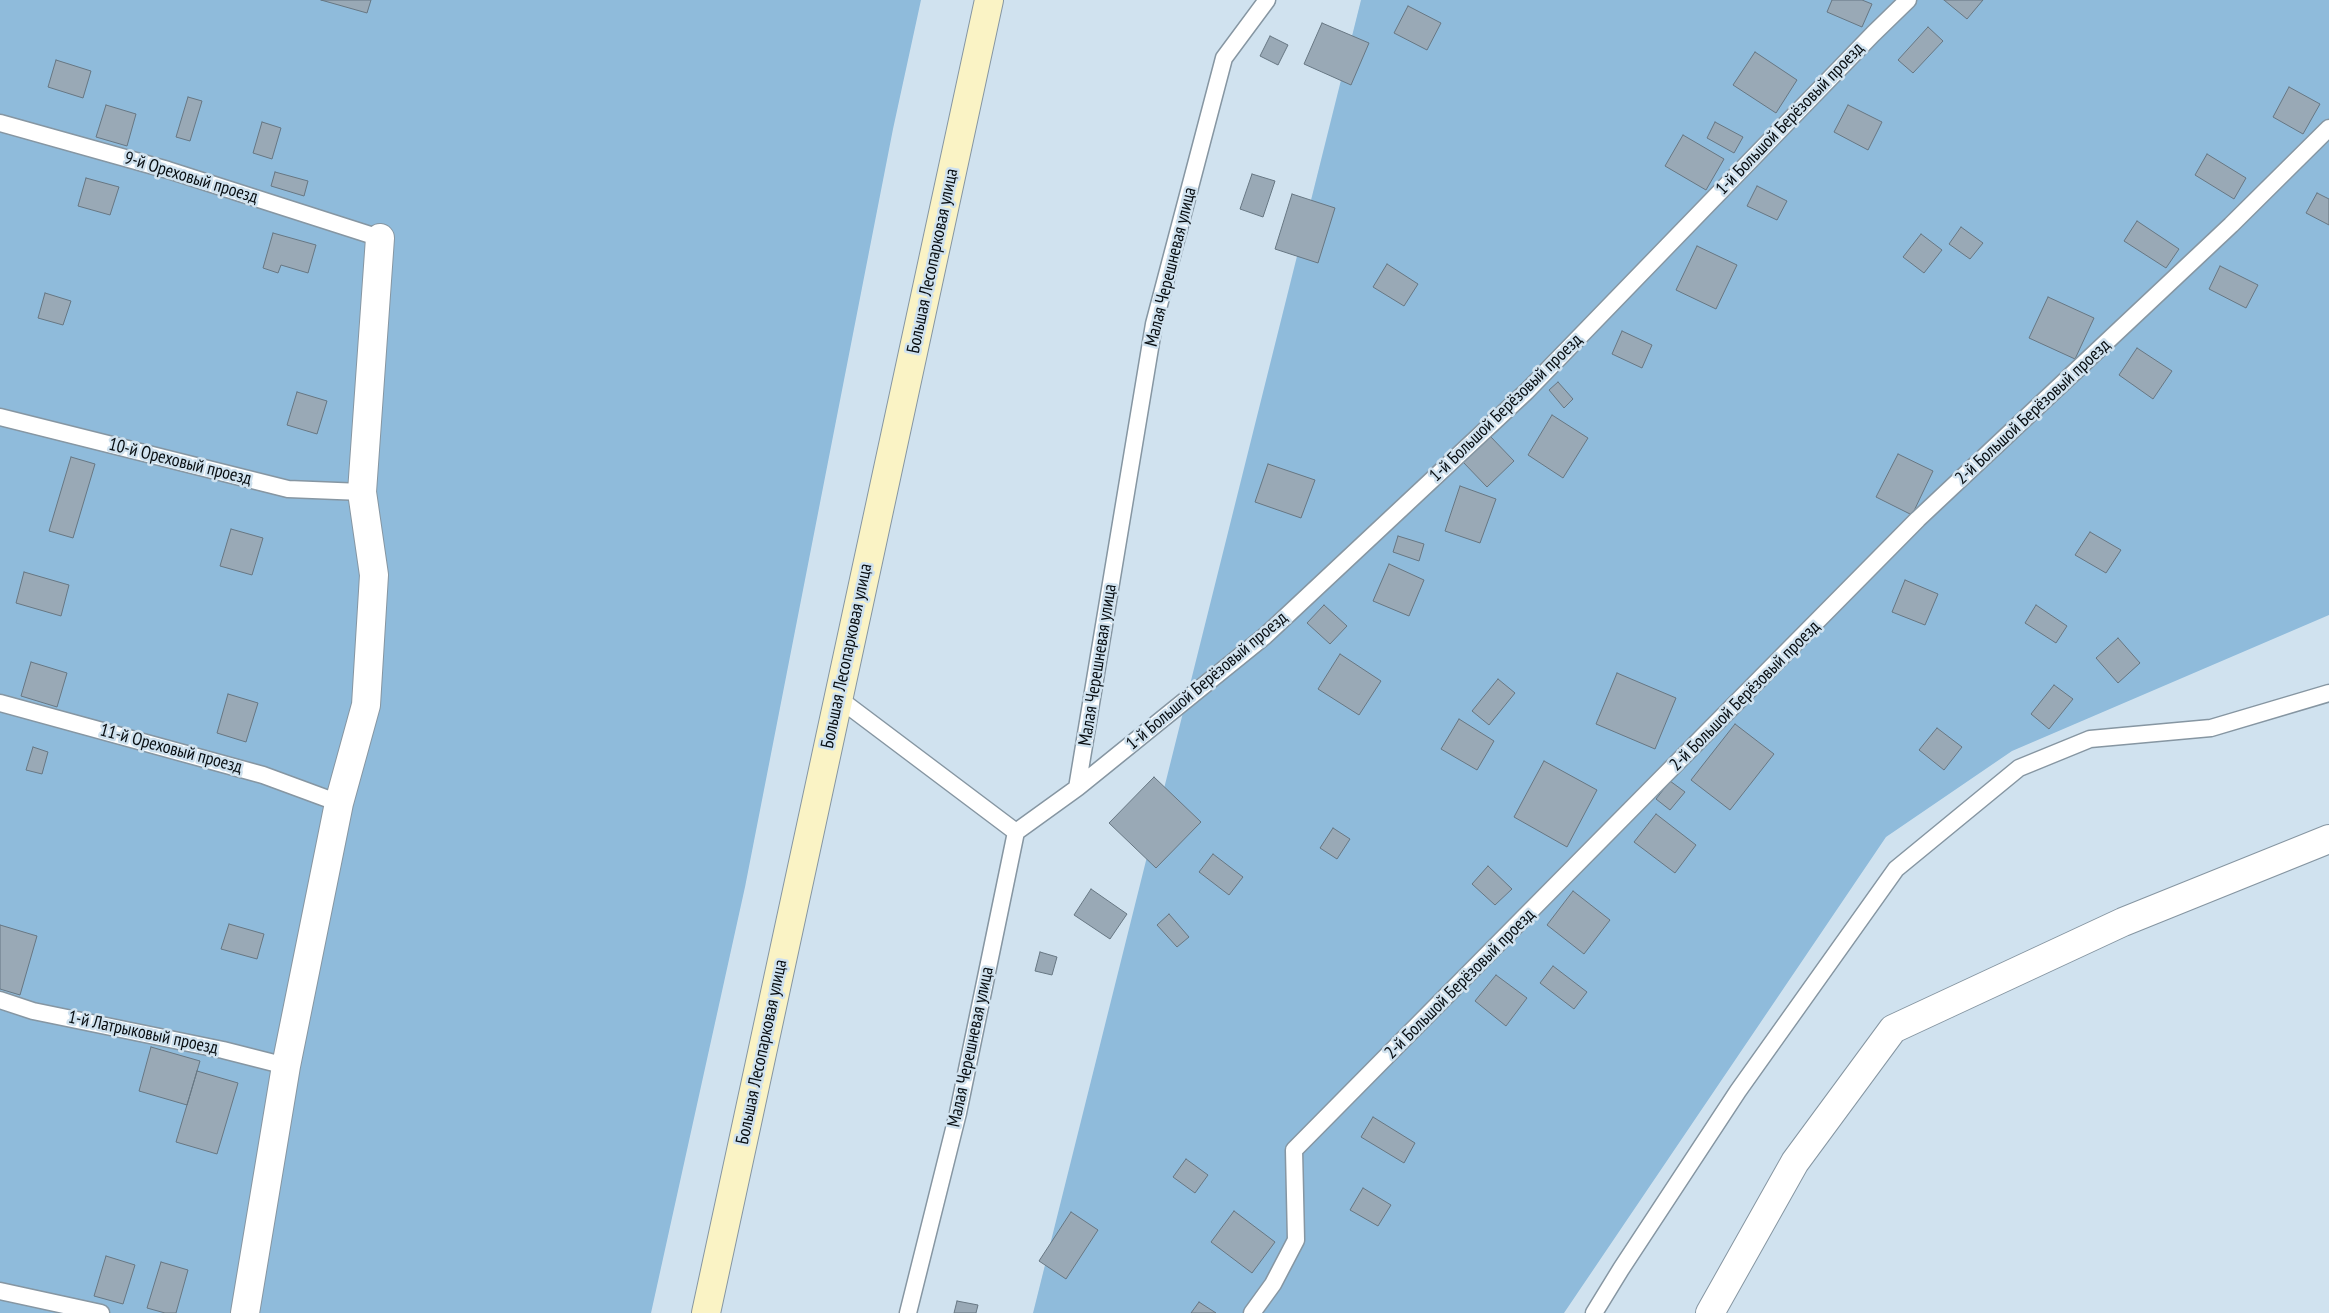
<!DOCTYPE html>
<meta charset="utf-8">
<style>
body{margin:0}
canvas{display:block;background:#d0e2ef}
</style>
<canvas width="2329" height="1313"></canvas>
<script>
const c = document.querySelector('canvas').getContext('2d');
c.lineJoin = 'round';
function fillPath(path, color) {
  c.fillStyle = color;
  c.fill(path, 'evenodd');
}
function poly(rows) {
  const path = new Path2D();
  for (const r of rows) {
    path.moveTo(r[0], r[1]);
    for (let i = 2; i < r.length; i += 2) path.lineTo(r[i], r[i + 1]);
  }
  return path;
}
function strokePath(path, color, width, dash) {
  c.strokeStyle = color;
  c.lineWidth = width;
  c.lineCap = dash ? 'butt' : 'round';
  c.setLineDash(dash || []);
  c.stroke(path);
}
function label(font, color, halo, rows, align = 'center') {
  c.font = font + ' "PT Sans Narrow",sans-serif';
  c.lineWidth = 5;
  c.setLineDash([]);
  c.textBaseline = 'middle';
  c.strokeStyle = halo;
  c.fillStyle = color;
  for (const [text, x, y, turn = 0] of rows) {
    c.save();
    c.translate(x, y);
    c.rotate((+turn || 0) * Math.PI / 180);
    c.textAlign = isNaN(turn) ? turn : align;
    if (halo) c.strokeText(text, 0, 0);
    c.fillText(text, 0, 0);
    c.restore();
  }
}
fillPath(poly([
 [0,0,921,0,893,129,745,887,651,1313,0,1313],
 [1361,0,2329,0,2329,615,2012,751,1886,837,1564,1313,1033,1313]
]), '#8fbbdb');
const building = poly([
 [321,0,371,0,367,13,321,0],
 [1832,0,1862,0,1872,4,1862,27,1827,12,1832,0],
 [1944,0,1983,0,1967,19,1944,0],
 [1408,6,1441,23,1427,50,1394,33,1408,6],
 [1322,23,1369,43,1351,85,1304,64,1322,23],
 [1928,27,1943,41,1913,73,1898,60,1928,27],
 [1270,36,1288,45,1278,65,1260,56,1270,36],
 [1755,52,1797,80,1776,113,1733,85,1755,52],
 [56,60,91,71,83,98,48,87,56,60],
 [2289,87,2320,104,2303,134,2273,117,2289,87],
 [188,97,202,101,190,141,176,137,188,97],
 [106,105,136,114,127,146,96,137,106,105],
 [1848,105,1882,122,1868,150,1834,132,1848,105],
 [262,122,281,128,272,159,253,153,262,122],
 [1715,122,1743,137,1734,153,1707,138,1715,122],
 [1683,135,1724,159,1706,190,1665,166,1683,135],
 [2207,154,2246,178,2234,199,2195,175,2207,154],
 [275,172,308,181,304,196,271,186,275,172],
 [1252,174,1275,181,1263,217,1240,209,1252,174],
 [86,178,119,187,110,215,78,206,86,178],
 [1757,186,1787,201,1777,220,1747,206,1757,186],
 [2317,193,2329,199,2329,225,2306,213,2317,193],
 [1292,194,1335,208,1318,263,1275,249,1292,194],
 [2137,221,2179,249,2166,268,2124,241,2137,221],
 [1961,227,1983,243,1970,259,1949,244,1961,227],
 [273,233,316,245,308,273,281,265,278,273,263,268,273,233],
 [1921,234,1942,250,1924,273,1903,257,1921,234],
 [1697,246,1737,265,1716,309,1676,290,1697,246],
 [1387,264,1418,284,1404,306,1373,287,1387,264],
 [2220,266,2258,285,2246,308,2209,289,2220,266],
 [45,293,71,301,63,325,38,318,45,293],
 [2048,297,2094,318,2075,359,2029,338,2048,297],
 [1622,331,1652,345,1642,368,1612,354,1622,331],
 [2137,348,2172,371,2153,399,2119,375,2137,348],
 [1558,382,1573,399,1564,408,1549,390,1558,382],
 [297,392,327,401,317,434,287,425,297,392],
 [1552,415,1588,438,1563,478,1528,455,1552,415],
 [1490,436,1514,461,1487,487,1463,462,1490,436],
 [1898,454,1933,471,1912,515,1876,497,1898,454],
 [71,457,95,464,73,538,49,531,71,457],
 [1268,464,1315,480,1301,518,1255,502,1268,464],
 [1460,486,1496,499,1480,543,1445,531,1460,486],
 [231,529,263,538,252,575,220,566,231,529],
 [2090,532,2121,550,2106,573,2075,555,2090,532],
 [1398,536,1424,544,1419,561,1393,552,1398,536],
 [1389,564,1424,580,1409,616,1373,601,1389,564],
 [24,572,69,585,61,616,16,603,24,572],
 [1905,580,1938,594,1925,625,1892,612,1905,580],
 [1324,605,1347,626,1330,644,1307,623,1324,605],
 [2036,605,2067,626,2056,643,2025,623,2036,605],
 [2118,638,2140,663,2118,683,2096,658,2118,638],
 [1340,654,1381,681,1359,715,1318,689,1340,654],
 [31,662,67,673,57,707,21,696,31,662],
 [1617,673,1676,698,1655,749,1596,724,1617,673],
 [1498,679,1515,693,1489,725,1472,711,1498,679],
 [2054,685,2073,699,2049,729,2031,714,2054,685],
 [228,694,258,703,246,742,217,733,228,694],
 [1459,719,1494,741,1477,770,1441,749,1459,719],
 [1735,724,1774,754,1730,810,1691,780,1735,724],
 [1937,728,1962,747,1944,770,1919,750,1937,728],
 [33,747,48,752,42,774,26,770,33,747],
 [1544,761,1597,790,1567,847,1514,817,1544,761],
 [1154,777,1201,822,1156,868,1109,823,1154,777],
 [1670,781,1685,792,1670,810,1656,799,1670,781],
 [1656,814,1696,845,1675,873,1634,842,1656,814],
 [1333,828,1350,839,1337,859,1320,848,1333,828],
 [1213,854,1243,877,1229,895,1199,872,1213,854],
 [1488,866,1512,889,1495,905,1472,884,1488,866],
 [1091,889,1127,914,1110,939,1074,915,1091,889],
 [1573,891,1610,920,1584,954,1547,925,1573,891],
 [1169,914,1189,937,1177,947,1157,925,1169,914],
 [229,924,264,934,257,959,221,949,229,924],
 [0,925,37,936,20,995,0,989,0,925],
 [1040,952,1057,957,1052,975,1035,971,1040,952],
 [1553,966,1587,992,1574,1009,1540,983,1553,966],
 [1496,975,1527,998,1506,1026,1475,1001,1496,975],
 [151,1047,200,1061,187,1105,139,1091,151,1047],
 [197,1071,238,1083,217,1154,176,1142,197,1071],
 [1373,1117,1415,1143,1404,1163,1361,1137,1373,1117],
 [1186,1159,1208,1175,1195,1193,1173,1177,1186,1159],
 [1363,1188,1391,1205,1378,1226,1350,1210,1363,1188],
 [1234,1211,1275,1242,1252,1273,1211,1242,1234,1211],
 [1071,1212,1098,1230,1066,1279,1039,1261,1071,1212],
 [106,1256,135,1265,123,1304,94,1296,106,1256],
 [161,1262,188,1270,176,1313,165,1313,147,1308,161,1262],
 [957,1301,978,1305,976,1313,954,1313,957,1301],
 [1199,1302,1216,1313,1191,1313,1199,1302]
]);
fillPath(building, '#99a9b6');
strokePath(building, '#677783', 1);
const service = poly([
 [0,123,168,170,380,238],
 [0,417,288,489,362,492],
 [838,698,1016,832],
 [0,703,263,775,339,803],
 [1077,788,1265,636,1527,391,1873,34,1908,0],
 [0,1000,33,1011,223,1050,286,1066],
 [0,1291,101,1313],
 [908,1313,958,1113,1016,832,1077,788,1154,324,1224,58,1267,0],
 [1252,1313,1273,1284,1296,1240,1294,1150,1918,519,2231,225,2329,128],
 [1594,1313,1621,1269,1738,1091,1896,869,2019,768,2090,739,2211,728,2329,693]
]);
const minor = poly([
 [245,1313,286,1066,339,803,366,705,374,575,362,492,380,238],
 [1710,1313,1795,1162,1893,1029,2123,922,2329,839]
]);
const secondary = poly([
 [706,1313,989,0]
]);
strokePath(service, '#8696a2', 19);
strokePath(minor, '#8696a2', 30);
strokePath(secondary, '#8696a2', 30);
strokePath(service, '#fff', 16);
strokePath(minor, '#fff', 28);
strokePath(secondary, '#faf3c5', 28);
label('18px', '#070d11', '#d0e2ef', [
 ["1-й Большой Берёзовый проезд",1790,119,-46],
 ["9-й Ореховый проезд",191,178,17],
 ["Большая Лесопарковая улица",933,261,-78],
 ["Малая Черешневая улица",1171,267,-76],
 ["1-й Большой Берёзовый проезд",1506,408,-44],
 ["2-й Большой Берёзовый проезд",2033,412,-43],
 ["10-й Ореховый проезд",180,462,14],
 ["Большая Лесопарковая улица",847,656,-78],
 ["Малая Черешневая улица",1098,665,-81],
 ["1-й Большой Берёзовый проезд",1207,681,-40],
 ["2-й Большой Берёзовый проезд",1745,696,-45],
 ["11-й Ореховый проезд",171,749,15],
 ["2-й Большой Берёзовый проезд",1460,984,-45],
 ["1-й Латрыковый проезд",143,1033,12],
 ["Малая Черешневая улица",971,1047,-78],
 ["Большая Лесопарковая улица",762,1052,-78]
]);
</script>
